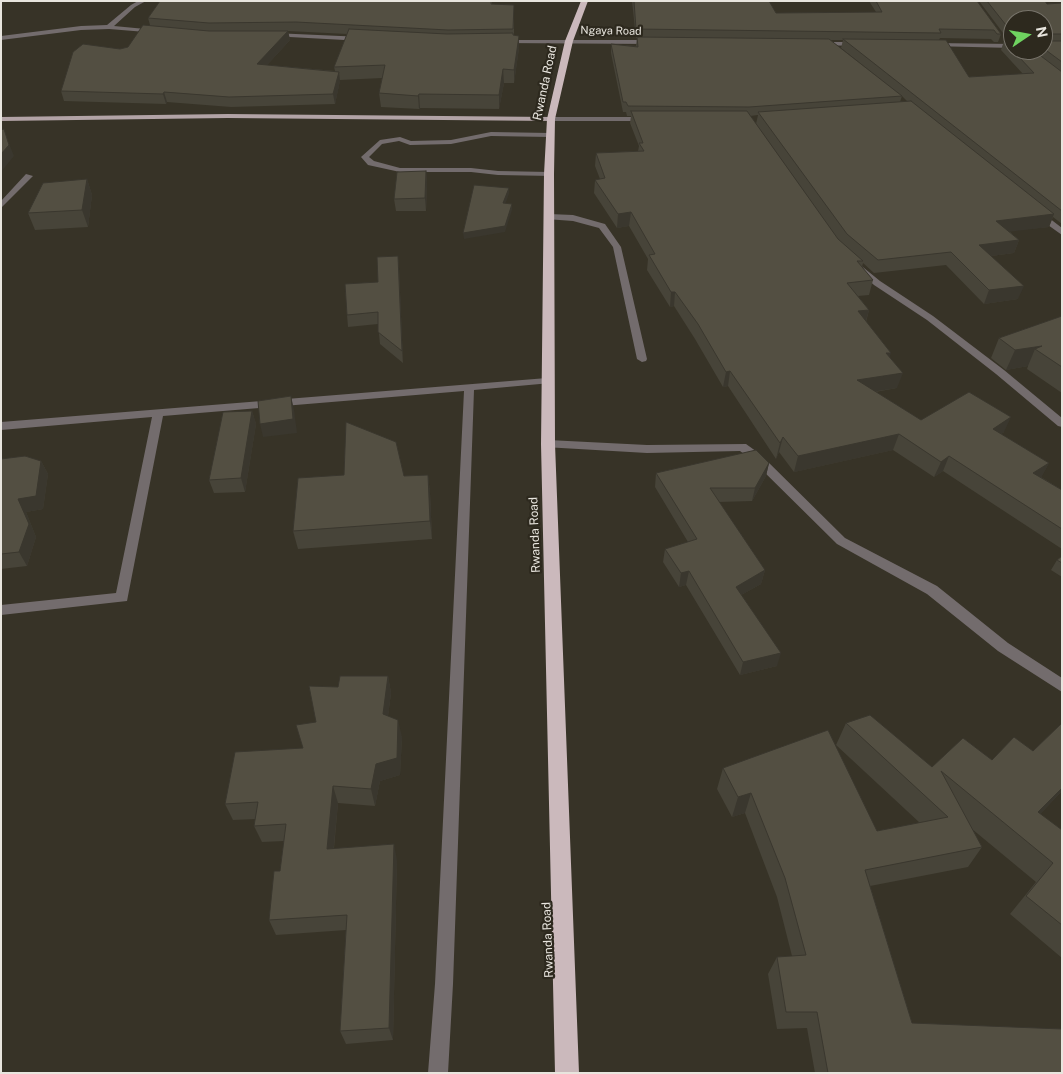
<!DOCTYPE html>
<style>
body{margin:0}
#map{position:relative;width:1063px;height:1074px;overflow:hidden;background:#373327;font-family:"Public Sans",sans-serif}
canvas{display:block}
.frame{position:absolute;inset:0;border:2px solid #e8e5de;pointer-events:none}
.north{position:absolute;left:1003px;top:10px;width:50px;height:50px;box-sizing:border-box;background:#2d291e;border:1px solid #78746b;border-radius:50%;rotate:78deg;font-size:14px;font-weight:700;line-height:20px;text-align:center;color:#e8e5de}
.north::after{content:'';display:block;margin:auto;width:18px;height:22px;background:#6fd360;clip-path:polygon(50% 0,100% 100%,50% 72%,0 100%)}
</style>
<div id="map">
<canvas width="1063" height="1074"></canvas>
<div class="frame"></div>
<div class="north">N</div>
</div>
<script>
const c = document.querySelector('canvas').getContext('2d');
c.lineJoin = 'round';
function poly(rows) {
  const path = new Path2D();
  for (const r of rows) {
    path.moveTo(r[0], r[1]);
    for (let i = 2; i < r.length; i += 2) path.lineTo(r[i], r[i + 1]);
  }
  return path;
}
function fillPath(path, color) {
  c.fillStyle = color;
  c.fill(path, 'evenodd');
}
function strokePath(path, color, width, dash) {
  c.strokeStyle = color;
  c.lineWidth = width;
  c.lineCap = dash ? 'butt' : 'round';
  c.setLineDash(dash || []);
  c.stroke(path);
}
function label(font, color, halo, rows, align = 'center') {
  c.font = font + ' "Public Sans",sans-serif';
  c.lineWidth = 4.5;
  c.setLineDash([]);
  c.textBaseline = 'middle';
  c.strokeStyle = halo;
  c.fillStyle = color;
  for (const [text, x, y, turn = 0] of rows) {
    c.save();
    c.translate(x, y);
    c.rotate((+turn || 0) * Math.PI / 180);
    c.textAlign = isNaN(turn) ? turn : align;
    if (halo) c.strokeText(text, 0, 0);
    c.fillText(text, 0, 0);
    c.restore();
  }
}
fillPath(poly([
 [138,1,146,1,135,7,114,26,156,30,158,33,109,29,81,30,1,40,1,36,81,26,107,25,131,5,138,1],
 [273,33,363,37,366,39,363,41,271,36,273,33],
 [503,40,653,40,656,42,653,44,501,43,501,41,503,40],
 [818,42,858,42,861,44,858,46,816,45,816,43,818,42],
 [933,43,1013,44,1013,48,931,46,931,44,933,43],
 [548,117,648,117,652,119,648,121,548,121,548,117],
 [491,132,550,133,554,135,550,137,491,136,451,144,410,145,399,141,382,144,369,157,374,161,400,168,471,168,498,171,549,172,552,172,552,176,498,175,471,172,400,172,368,165,361,157,380,140,400,137,411,141,451,140,491,132],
 [26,174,33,176,1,208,1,201,26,174],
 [1034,211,1040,211,1062,228,1062,235,1034,215,1034,211],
 [549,214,573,215,605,224,621,247,647,359,646,361,642,362,637,359,613,247,599,228,573,221,546,219,545,217,549,214],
 [859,264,880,281,933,316,1004,370,1062,418,1062,427,1058,426,996,374,927,320,874,285,856,269,854,267,859,264],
 [547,378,551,379,552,381,551,383,474,390,453,984,448,1073,428,1073,435,984,464,391,163,416,127,601,1,615,1,605,116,593,152,417,1,430,1,422,547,378],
 [548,440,647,445,746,444,760,454,845,538,937,586,1008,643,1062,678,1062,692,998,651,927,594,837,544,752,460,740,451,647,453,544,447,542,444,544,441,548,440]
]), '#736c6d');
fillPath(poly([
 [228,114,551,117,555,119,551,121,228,118,1,121,1,117,228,114]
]), '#b2a3a6');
fillPath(poly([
 [581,1,588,1,573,41,555,119,554,174,555,444,579,1073,555,1073,541,444,544,174,547,119,565,41,581,1]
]), '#cbb9bc');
fillPath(poly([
 [160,1,492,1,492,4,514,5,514,35,519,48,514,83,504,83,499,109,420,108,419,109,381,107,379,93,382,78,340,80,335,104,231,107,167,102,166,104,64,101,61,91,120,49,128,47,150,25,148,18],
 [288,31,347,34,334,67,335,71,267,65,290,40],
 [632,1,769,1,776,13,876,12,869,1,977,1,1001,34,998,42,994,42,991,39,940,38,939,40,969,77,1023,74,1001,50,1004,41,1009,41,979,1,1045,1,1047,4,1062,3,1062,224,1053,217,1049,227,1009,231,1019,240,1014,253,991,256,1018,299,984,304,946,265,874,273,863,263,862,267,873,280,869,295,858,296,869,310,866,322,889,358,897,388,875,392,921,420,1004,432,1001,434,1049,463,1041,477,1062,490,1062,549,943,471,934,477,893,450,794,472,779,452,776,459,728,386,723,387,695,339,674,306,670,307,647,270,648,259,629,226,617,228,594,193,595,180,600,179,595,166,596,153,638,151,639,146,630,123,631,116,627,116,626,112,623,112,611,53,611,44,636,46,637,38,636,38],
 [1013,20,1043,20,1043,50,1013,50],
 [830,40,843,40,841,48,900,95],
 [902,96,908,102,900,102],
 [758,115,756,124,825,221,750,116],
 [426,171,427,183,426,211,396,211,394,199],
 [87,179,92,195,88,227,35,230,28,213],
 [399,268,403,363,380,344,378,324,348,327,347,315,378,282],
 [1062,316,1062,393,1027,369,1028,366,1006,370,991,358,999,338],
 [252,411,256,424,245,492,214,493,209,480],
 [1,459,41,461,48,474,43,509,26,512,36,537,27,566,1,569],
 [769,463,766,476,752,501,719,502,765,570,761,584,741,595,777,666,740,675,686,585,679,587,663,562,665,549,688,542,655,487,656,473],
 [428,475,430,493,432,539,298,549,293,531,404,476],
 [1062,556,1062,577,1051,570,1057,560],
 [388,676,391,693,388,716,402,737,400,775,380,781,375,806,338,803,334,848,397,860,393,1040,346,1044,340,1031,346,930,276,935,269,920,280,871,284,841,262,842,254,826,256,819,233,820,225,804,303,748,316,722,338,687],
 [846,723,932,767,992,760,1033,751,1062,723,1062,791,1040,814,1062,830,1062,958,1010,914,1036,882,972,829,982,847,968,867,870,886,912,1023,1062,1073,815,1073,807,1028,777,1029,768,974,777,957,792,956,777,897,745,813,732,817,717,789,723,768,877,831,920,823,836,745]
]), '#474439');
fillPath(poly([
 [288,31,290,40,259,74,257,64],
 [519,36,519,48,514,83,514,70],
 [503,69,504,83,499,109,499,95],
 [339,72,340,81,335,104,333,94],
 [164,92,167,102,166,104,163,94],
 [419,94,420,108,419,109,418,96],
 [8,141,14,156,1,172,1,154],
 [426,171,427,183,426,211,425,198],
 [87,179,92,195,88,227,82,210],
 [509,188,509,194,503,210,503,203],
 [512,204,512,210,505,232,464,239,463,233],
 [631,212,629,226,617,228,618,214],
 [1054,214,1049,227,991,234,996,221],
 [1019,240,1014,253,975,258,979,245],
 [398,256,399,268,403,363,402,351],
 [1024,286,1018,299,984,304,989,290],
 [671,292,675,292,674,306,670,307],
 [869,310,865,324,858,311],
 [1042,346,1035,349,1028,366,1006,370,1015,350],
 [886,353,891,353,886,368],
 [730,371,728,386,723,387,726,372],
 [903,373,897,388,852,395,857,380],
 [291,396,294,410,297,433,263,437,260,424],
 [252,411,256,424,245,492,241,478],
 [1011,417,1004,432,986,444,993,429],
 [899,434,893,450,794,472,798,456],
 [783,437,779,452,776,459,780,443],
 [949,456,943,471,934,477,941,462],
 [41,461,48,474,43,509,26,512,36,537,27,566,19,552,18,499],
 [769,463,766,476,752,501,755,488],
 [1049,463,1041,478,1033,473],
 [428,475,430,493,432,539,430,521],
 [765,570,761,584,732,600,736,587],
 [689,571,686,585,679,587,681,573],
 [781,653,777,666,740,675,743,662],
 [388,676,391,693,386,732,383,714],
 [398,720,402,737,400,775,380,781,375,806,371,789,376,764],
 [333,786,338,803,332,865,327,849],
 [1062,788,1062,791,1023,832,1038,812],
 [751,793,745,813,732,817,738,797],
 [394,844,397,860,393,1040,389,1028]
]), '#3a372e');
const building = poly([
 [160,1,491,1,491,4,514,5,513,29,448,30,296,22,209,23,148,18,160,1],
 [634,1,769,1,776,13,882,12,876,1,977,1,1001,34,997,34,994,30,939,29,941,33,636,29,634,1],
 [987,1,1045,1,1047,4,1062,3,1062,34,1045,34,1044,39,1046,41,1062,41,1062,62,1043,48,1043,20,1013,20,1013,34,987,1],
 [143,25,209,31,288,31,257,64,339,72,333,94,229,97,164,92,163,94,61,91,73,52,83,44,120,49,128,47,143,25],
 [349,29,447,34,513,33,513,35,519,36,514,70,503,69,499,95,419,94,418,96,379,93,385,65,334,67,349,29],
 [637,37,829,39,902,96,749,107,628,106,626,102,623,102,611,44,638,47,637,37],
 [843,39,946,40,969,77,1034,73,1004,41,1013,41,1013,50,1033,50,1062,72,1062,211,843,39],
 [911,101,1054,214,996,221,1019,240,979,245,1024,286,989,290,951,252,878,260,847,234,758,112,911,101],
 [631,111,747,111,838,239,863,261,857,261,873,280,847,283,869,310,858,311,891,353,886,353,903,373,857,380,921,420,969,392,1011,417,993,429,1049,463,1033,473,1062,490,1062,529,949,456,941,462,899,434,798,456,783,437,780,443,730,371,726,372,698,324,675,292,671,292,649,255,655,254,631,212,618,214,595,180,605,178,596,153,644,151,639,143,643,143,631,111],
 [4,129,9,145,1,154,1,130,4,129],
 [426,171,425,198,394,199,397,172,426,171],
 [87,179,82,210,28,213,43,183,87,179],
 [474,185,509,188,503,203,512,204,505,226,463,233,474,185],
 [398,256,402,351,378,332,378,312,347,315,345,284,378,282,377,257,398,256],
 [1062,316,1062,367,1035,349,1042,346,1015,350,999,338,1062,316],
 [291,396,293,419,260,424,258,401,291,396],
 [252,411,241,478,209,480,223,412,252,411],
 [346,422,396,442,404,476,428,475,430,521,293,531,298,478,344,475,346,422],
 [756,450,769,463,755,488,710,488,765,570,736,587,781,653,743,662,689,571,681,573,665,549,697,539,656,473,756,450],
 [25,456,41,461,36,496,18,499,29,524,19,552,1,554,1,459,25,456],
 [1062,556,1062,563,1057,560,1062,556],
 [340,676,388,676,383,714,398,720,397,758,376,764,371,789,333,786,327,849,394,844,389,1028,340,1031,347,915,269,920,274,871,280,871,286,824,254,826,258,802,225,804,235,752,303,748,296,725,316,722,309,686,338,687,340,676],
 [870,715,932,767,963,738,992,760,1014,737,1033,751,1062,723,1062,788,1038,812,1062,830,1062,925,1026,896,1053,863,941,771,982,847,865,870,912,1023,1062,1029,1062,1073,828,1073,817,1012,786,1012,777,957,806,955,785,878,751,793,738,797,723,768,828,730,877,831,948,817,846,723,870,715]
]);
fillPath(building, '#534f42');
strokePath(building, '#3a372e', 1);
label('11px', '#e8e5de', '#2d291e', [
 ["Ngaya Road",611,31,1]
]);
label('12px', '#e8e5de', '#2d291e', [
 ["Rwanda Road",545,83,-78],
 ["Rwanda Road",535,535,-92],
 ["Rwanda Road",548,940,-92]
]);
</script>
